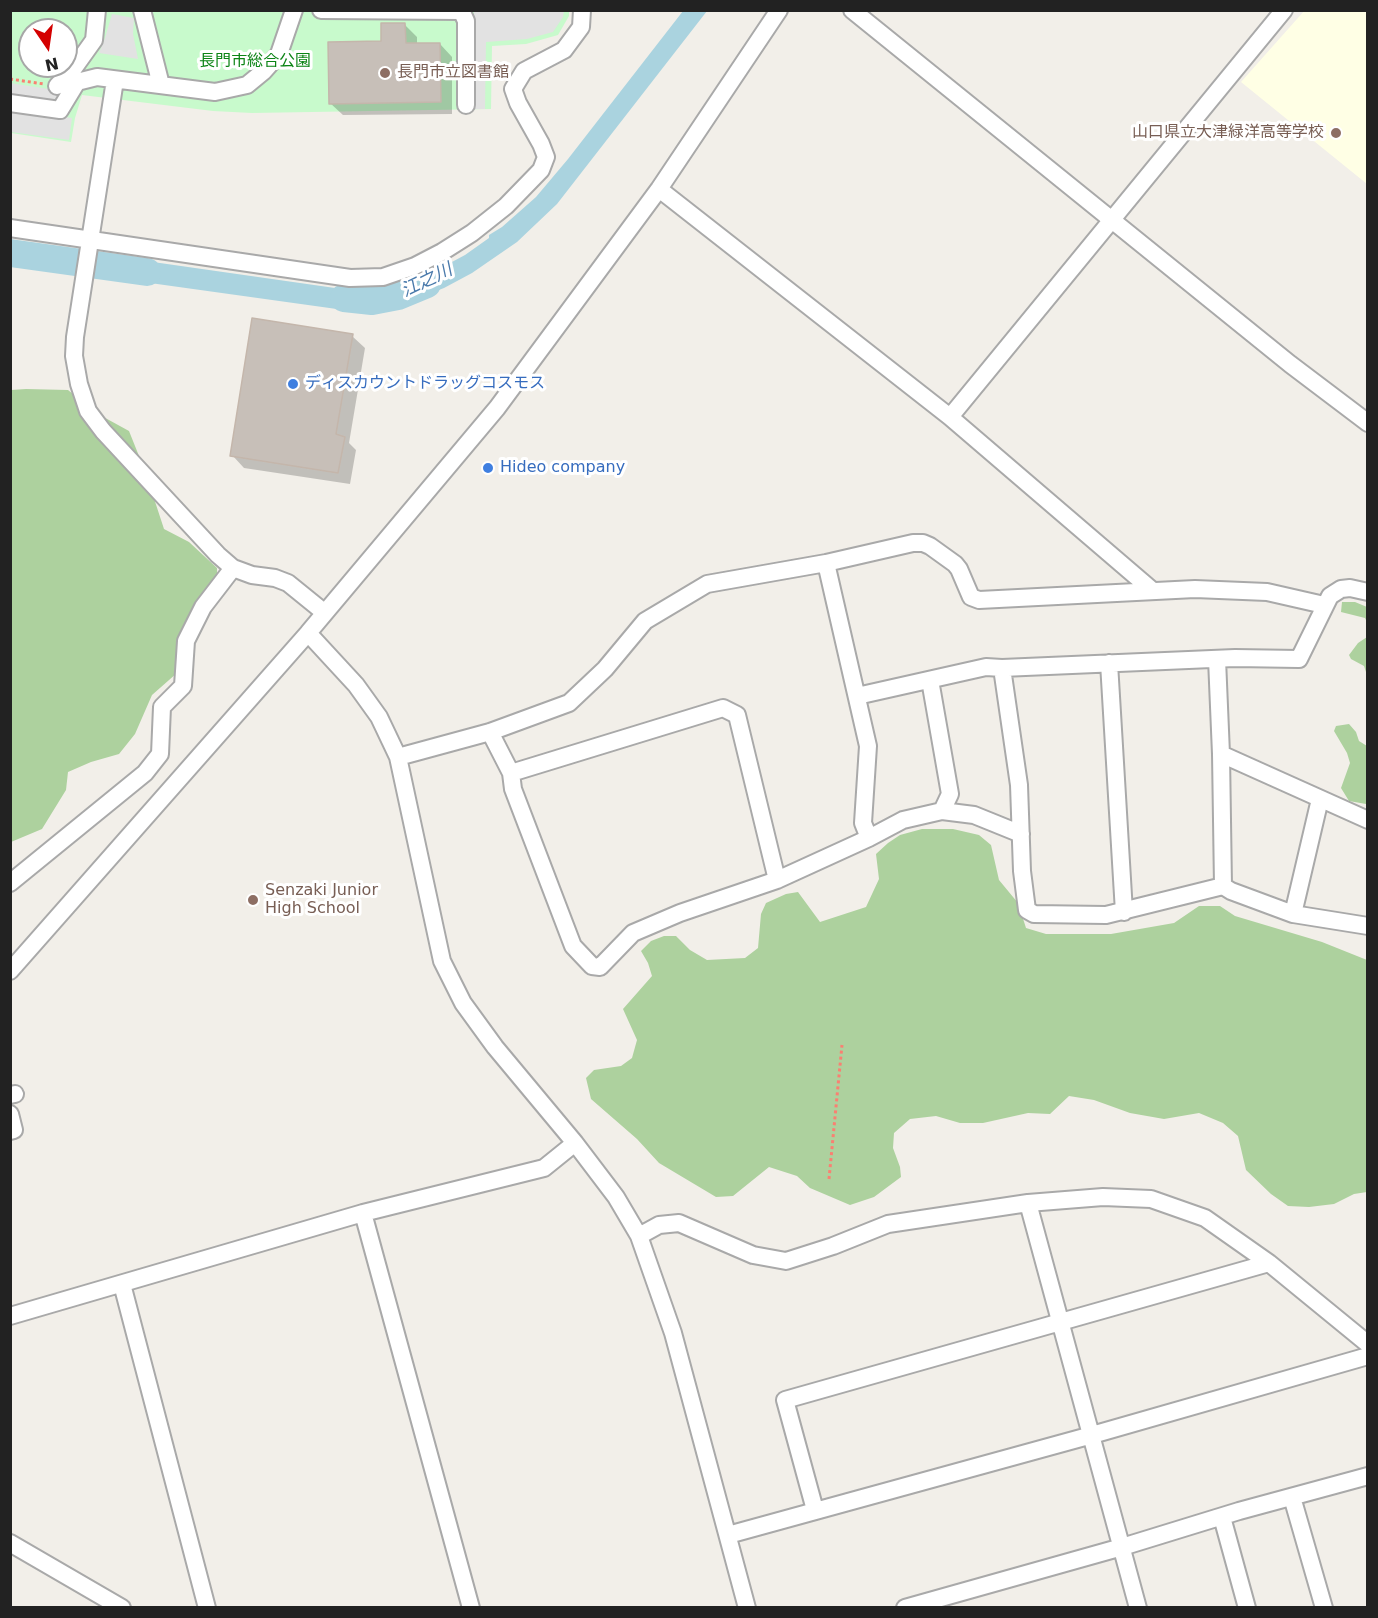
<!DOCTYPE html>
<meta charset="utf-8">
<style>
body{margin:0}
#map{position:relative;width:1378px;height:1618px;overflow:hidden;background:#f2efe9;font-family:"DejaVu Sans",sans-serif}
canvas{display:block}
.frame{position:absolute;inset:0;border:12px solid #222;pointer-events:none}
.north{position:absolute;left:18px;top:18px;width:60px;height:60px;box-sizing:border-box;background:#fff;border:2px solid #a7a7a7;border-radius:50%;rotate:167deg;font-size:16px;font-weight:700;line-height:24px;text-align:center;color:#222}
.north::after{content:'';display:block;margin:auto;width:21px;height:27px;background:#d40000;clip-path:polygon(50% 0,100% 100%,50% 72%,0 100%)}
</style>
<div id="map">
<canvas width="1378" height="1618"></canvas>
<div class="frame"></div>
<div class="north">N</div>
</div>
<script>
const c = document.querySelector('canvas').getContext('2d');
c.lineJoin = 'round';
function fillPath(path, color) {
  c.fillStyle = color;
  c.fill(path, 'evenodd');
}
function poly(rows) {
  const path = new Path2D();
  for (const r of rows) {
    path.moveTo(r[0], r[1]);
    for (let i = 2; i < r.length; i += 2) path.lineTo(r[i], r[i + 1]);
  }
  return path;
}
function strokePath(path, color, width, dash) {
  c.strokeStyle = color;
  c.lineWidth = width;
  c.lineCap = dash ? 'butt' : 'round';
  c.setLineDash(dash || []);
  c.stroke(path);
}
function label(font, color, halo, rows, align = 'center') {
  c.font = font + ' "DejaVu Sans","Noto Sans JP",sans-serif';
  c.lineWidth = 6;
  c.setLineDash([]);
  c.textBaseline = 'middle';
  c.strokeStyle = halo;
  c.fillStyle = color;
  for (const [text, x, y, turn = 0] of rows) {
    c.save();
    c.translate(x, y);
    c.rotate((+turn || 0) * Math.PI / 180);
    c.textAlign = isNaN(turn) ? turn : align;
    if (halo) c.strokeText(text, 0, 0);
    c.fillText(text, 0, 0);
    c.restore();
  }
}
fillPath(poly([
 [1305,10,1367,11,1367,184,1241,82]
]), '#ffffe5');
fillPath(poly([
 [26,389,68,390,98,414,129,431,145,471,164,529,189,542,217,568,217,603,191,643,177,673,152,695,135,734,119,754,91,762,68,772,66,790,42,829,11,842,11,390],
 [1342,602,1355,602,1367,607,1367,622,1365,618,1341,612],
 [1367,637,1367,675,1364,666,1351,659,1349,655,1358,643],
 [1349,724,1356,732,1359,741,1367,746,1367,807,1366,804,1349,801,1341,788,1350,763,1347,753,1334,731,1336,726],
 [922,829,953,829,979,835,991,845,999,880,1018,903,1026,928,1046,934,1111,934,1174,923,1199,906,1220,906,1235,916,1322,942,1367,960,1367,1192,1354,1194,1334,1204,1309,1207,1288,1206,1271,1194,1246,1170,1238,1136,1223,1123,1199,1113,1164,1119,1130,1113,1094,1100,1069,1096,1050,1114,1028,1113,983,1123,960,1123,936,1116,910,1119,894,1133,893,1148,900,1167,901,1177,874,1197,850,1205,810,1188,797,1176,769,1167,733,1196,716,1197,659,1163,637,1139,591,1099,586,1078,594,1070,621,1066,632,1058,637,1040,623,1009,652,976,648,963,641,951,651,941,664,936,676,936,690,950,707,960,745,958,758,948,761,914,766,903,786,894,798,892,820,922,866,907,879,879,876,854,888,843,900,835]
]), '#add19e');
fillPath(poly([
 [10,11,569,11,569,16,558,35,526,44,492,46,491,109,252,113,213,111,82,95,75,118,71,142,11,133],
 [30,30,66,30,66,66,30,66]
]), '#c8facc');
fillPath(poly([
 [474,11,564,11,563,17,553,32,527,39,486,42,485,109,473,109],
 [112,14,134,18,133,34,138,59,99,53,105,38],
 [10,83,61,91,54,101,11,96],
 [11,109,72,118,69,140,11,132]
]), '#e2e2e2');
fillPath(poly([
 [683,11,707,11,557,204,517,242,472,273,444,288,393,308,390,286,411,281,437,270,465,255,489,238,489,235,502,227,536,197,568,159],
 [10,241,102,255,98,276,11,263],
 [111,256,335,288,357,290,379,288,383,309,351,311,107,277]
]), '#aad3df');
fillPath(poly([
 [405,25,417,37,417,45,440,44,452,57,452,114,343,115,330,103,383,43],
 [352,336,365,348,349,443,356,450,350,484,244,468,232,455]
]), '#0003');
strokePath(poly([
 [10,253,147,272],
 [344,298,372,301,398,296,427,284]
]), '#aad3df', 28);
const building = poly([
 [381,23,405,23,406,43,440,43,441,102,329,104,328,42,381,41,381,23],
 [252,318,353,334,336,434,345,437,338,473,230,456,252,318]
]);
fillPath(building, '#c7bfb8');
strokePath(building, '#c4b6ab', 1.5);
const minor = poly([
 [142,10,161,85],
 [321,10,461,11],
 [461,10,466,21,466,105],
 [852,10,1290,364,1368,423],
 [115,80,75,337,74,356,79,384,88,411,103,431,218,555,233,568,252,575,275,578,288,583,325,613],
 [57,86,74,68,94,40,97,10],
 [10,103,60,110,77,82,97,77,215,92,247,85,264,71,279,54,294,10],
 [659,189,950,417,1153,591],
 [10,228,350,278,383,277,415,266,442,252,472,233,506,206,541,170,546,157,541,144,518,103,513,89,524,71,564,50,581,27,582,10],
 [950,417,1284,10],
 [826,563,868,746,863,823,869,838],
 [308,633,356,685,379,717,398,757,442,961,463,1003,495,1047,575,1143,616,1197,639,1236,673,1333,747,1608],
 [1217,659,1221,754,1223,886],
 [1109,663,1124,912],
 [1002,668,1019,785,1022,871,1027,910,1034,914,1106,915,1223,886,1231,891,1293,914,1368,926],
 [930,680,950,794,942,811],
 [857,696,986,667,1002,668,1235,658,1299,659,1330,596,1341,589,1350,588,1368,592],
 [490,732,511,773,723,708,737,715,777,880],
 [1221,754,1368,820],
 [398,757,490,732,569,703,605,669,645,621,707,584,826,563,913,543,923,543,930,546,955,564,959,569,971,597,979,600,1195,589,1267,592,1324,605],
 [511,773,513,789,573,946,592,966,600,967,633,933,680,913,777,880,869,838,903,820,942,811,974,815,1021,834],
 [10,883,145,773,160,754,162,707,183,686,186,641,203,607,233,568],
 [1293,914,1320,799],
 [10,971,308,633,497,408,659,189,779,10],
 [10,1095,15,1094],
 [10,1114,14,1130,10,1131],
 [1028,1203,1138,1608],
 [363,1213,471,1608],
 [639,1236,659,1225,679,1223,753,1255,786,1261,833,1246,888,1224,1028,1203,1103,1197,1151,1199,1205,1218,1269,1263,1368,1344],
 [122,1284,207,1608],
 [10,1316,363,1213,544,1168,575,1143],
 [1292,1497,1324,1608],
 [815,1510,785,1400,1269,1263],
 [1222,1517,1247,1608],
 [728,1535,1092,1435,1368,1356],
 [10,1543,122,1608],
 [905,1608,1122,1547,1239,1511,1368,1476]
]);
strokePath(minor, '#a9a9a9', 20);
strokePath(poly([
 [10,79,44,84],
 [829,1179,842,1045]
]), '#fa8072', 3, [3, 3]);
strokePath(minor, '#fff', 16);
for (const [x, y, r, color] of [
 [385,73,6,"#8d6e63"],
 [1336,133,6,"#8d6e63"],
 [293,384,6,"#3f7fe0"],
 [488,468,6,"#3f7fe0"],
 [253,900,6,"#8d6e63"]
]) {
  const dot = new Path2D();
  dot.arc(x, y, r, 0, 2 * Math.PI);
  c.fillStyle = color;
  c.fill(dot);
  strokePath(dot, '#fff', 2);
}
label('16px', '#0c8416', '#fff', [
 ["長門市総合公園",255,62]
]);
label('16px', '#785e54', '#fff', [
 ["長門市立図書館",397,73],
 ["山口県立大津緑洋高等学校",1324,133,"right"],
 ["Senzaki Junior",265,891],
 ["High School",265,909]
], 'left');
label('16px', '#366cbe', '#fff', [
 ["ディスカウントドラッグコスモス",305,384],
 ["Hideo company",500,468]
], 'left');
label('italic 18px', '#4a7aab', '#fff', [
 ["江之川",427,281,-26]
]);
</script>
